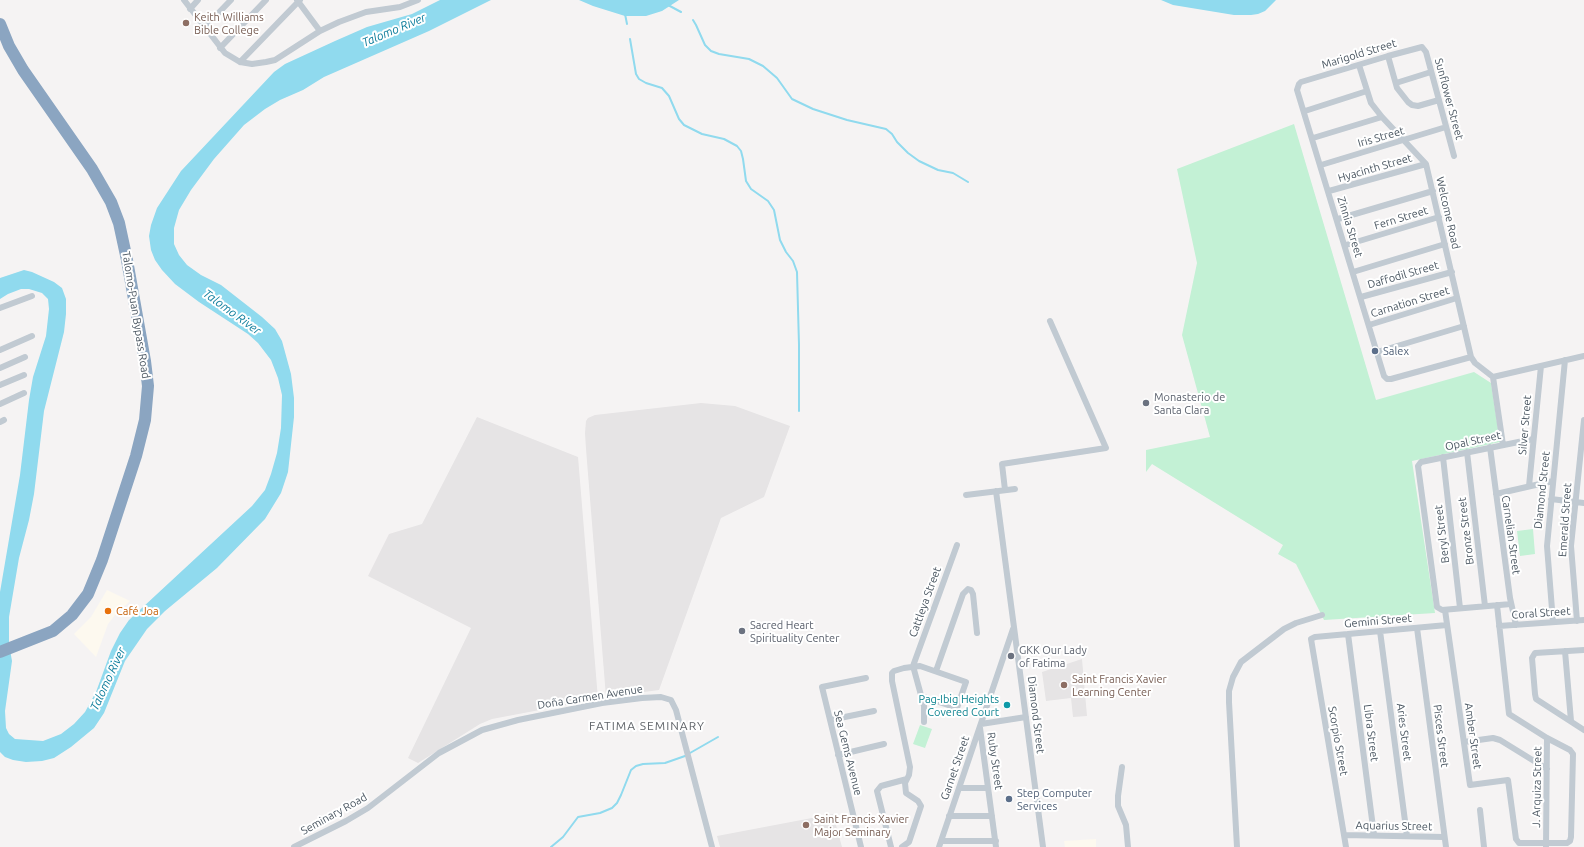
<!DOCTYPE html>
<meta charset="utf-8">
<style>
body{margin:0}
canvas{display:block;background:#f5f3f3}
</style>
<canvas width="1584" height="847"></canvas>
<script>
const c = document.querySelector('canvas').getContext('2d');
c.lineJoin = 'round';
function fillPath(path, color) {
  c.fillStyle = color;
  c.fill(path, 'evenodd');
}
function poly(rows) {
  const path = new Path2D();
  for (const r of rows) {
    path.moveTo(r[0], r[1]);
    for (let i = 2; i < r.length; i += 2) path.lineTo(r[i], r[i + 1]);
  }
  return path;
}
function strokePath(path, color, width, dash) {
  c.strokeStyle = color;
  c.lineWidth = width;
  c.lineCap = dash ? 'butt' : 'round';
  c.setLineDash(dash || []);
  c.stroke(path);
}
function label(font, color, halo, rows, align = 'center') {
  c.font = font + ' Ubuntu,sans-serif';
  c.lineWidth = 4;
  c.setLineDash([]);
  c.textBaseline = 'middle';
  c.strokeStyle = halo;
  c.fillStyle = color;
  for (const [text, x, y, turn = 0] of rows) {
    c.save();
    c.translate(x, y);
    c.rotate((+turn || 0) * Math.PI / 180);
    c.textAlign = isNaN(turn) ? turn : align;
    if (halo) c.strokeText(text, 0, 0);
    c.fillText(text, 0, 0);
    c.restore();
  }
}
fillPath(poly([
 [107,590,130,601,115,615,108,624,96,657,74,634,91,617],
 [1096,839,1096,847,1065,847,1064,841]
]), '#fdf9ef');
fillPath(poly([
 [701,403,735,406,790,426,764,497,721,518,659,690,606,697,586,449,585,433,586,421,588,418,595,415],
 [477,417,578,457,598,699,492,719,480,724,418,763,408,758,471,628,368,576,389,534,422,524],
 [1082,659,1087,716,1073,717,1071,698,1046,701,1042,672],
 [833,814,842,847,720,847,717,836]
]), '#e6e4e5');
fillPath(poly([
 [1294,124,1376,400,1474,372,1491,383,1500,442,1412,461,1435,613,1324,620,1296,564,1278,554,1283,545,1152,464,1146,472,1146,450,1210,437,1182,335,1197,263,1177,169],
 [1533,529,1535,554,1520,556,1517,531],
 [920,725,932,729,925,748,913,744]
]), '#c3f1d5');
fillPath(poly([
 [440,0,491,0,429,31,324,77,303,90,280,100,265,109,244,125,214,159,191,190,179,210,174,228,174,244,179,255,187,265,201,275,221,285,262,317,275,329,282,341,291,374,294,398,294,417,288,472,281,493,265,519,217,568,165,611,147,629,125,661,104,713,94,728,71,747,54,758,42,761,26,762,13,760,5,757,0,752,0,592,20,475,29,400,33,377,46,336,49,309,48,299,42,293,29,289,21,289,8,294,0,299,0,278,24,270,32,272,54,282,62,288,66,299,66,314,64,332,44,411,34,494,29,520,19,558,9,617,9,644,12,661,5,711,6,728,9,734,15,739,43,741,61,734,74,724,85,712,96,692,111,651,120,633,129,620,252,506,265,490,271,474,277,453,281,428,282,395,278,378,271,360,258,343,248,334,199,302,175,284,162,270,155,260,151,250,149,236,151,225,157,208,181,171,274,72,285,64,335,41,367,27,412,14],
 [579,0,679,0,662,11,646,16,625,16,593,6],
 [1161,0,1276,0,1265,11,1258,14,1251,15,1234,15,1173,5]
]), '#90daee');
strokePath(poly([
 [668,5,681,12],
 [625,14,627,24],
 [693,20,696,25,705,45,711,51,719,54,749,59,763,66,777,78,792,99,813,109,847,120,886,129,892,134,897,142,908,153,919,161,938,170,953,173,968,182],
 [630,39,636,74,639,79,646,83,662,88,669,96,679,119,684,125,702,134,724,139,737,146,741,151,743,159,746,181,751,189,768,201,774,210,780,240,786,252,793,261,797,272,799,345,799,411],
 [690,753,718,737],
 [551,847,563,837,578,817,600,813,612,808,617,803,621,795,631,770,636,766,643,764,665,763,685,756]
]), '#90daee', 2);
strokePath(poly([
 [184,0,225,53,240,62,252,64,266,62,275,60,320,31,339,22,366,12,400,7,418,0],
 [297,0,320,31],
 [190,9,198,0],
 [204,28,231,0],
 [220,48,266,0],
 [1388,56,1397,88,1408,102,1412,105,1418,106,1439,100],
 [240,62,300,0],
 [1359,65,1371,103,1382,117,1426,164,1471,357,1475,363,1493,377],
 [1396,83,1431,72],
 [1305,111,1367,91],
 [1313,138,1382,117],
 [1454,156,1426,52,1422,47,1388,56,1301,82,1299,84,1297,90,1384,376,1387,379,1391,379,1471,357],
 [1321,165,1446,127],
 [1329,191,1426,164],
 [1338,219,1433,191],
 [1346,245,1439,217],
 [1353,272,1445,244],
 [1361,297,1452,272],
 [0,308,32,296],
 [1369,325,1457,298],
 [0,350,32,336],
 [1377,352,1464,326],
 [0,368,25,357],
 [1493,377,1584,356],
 [1493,377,1503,445],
 [0,385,24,375],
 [0,404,24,393],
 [0,422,4,420],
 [1490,447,1510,598,1516,625],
 [1467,452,1485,606],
 [1443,457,1460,608],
 [1529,486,1541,366],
 [1005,490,1002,464,1106,448,1050,321],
 [996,491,1043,847],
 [1496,494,1553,481],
 [966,495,1015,489],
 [1551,499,1584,503],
 [1511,604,1442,610,1437,607,1418,466,1421,462,1533,439],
 [1445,610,1470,785,1508,780,1516,839,1519,843,1567,843,1570,841,1571,837,1573,754,1570,750,1547,738,1509,714,1497,605],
 [1577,621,1571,546,1584,420],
 [1553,622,1547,546,1565,360],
 [1499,626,1584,620],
 [1417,628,1446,847],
 [1380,631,1407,836],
 [1348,634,1374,835],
 [1584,650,1535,653,1532,658,1535,694,1536,699,1584,730],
 [1565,651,1571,721],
 [936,671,963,594,968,589,971,590,973,594,977,633],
 [830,720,874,711],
 [924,722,924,706,913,666,957,545],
 [981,724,1026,717],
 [980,728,996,847],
 [1464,742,1493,738,1500,740,1547,769],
 [838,755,884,744],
 [1122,767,1118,796,1118,806,1126,825,1128,847],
 [959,788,988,788],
 [1480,810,1484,847],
 [949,816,992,816],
 [1344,835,1444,837],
 [941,841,996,841],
 [294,847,346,821,368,808,439,753,482,730,518,720,602,703,642,698,661,697,671,700,676,710,712,847],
 [861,847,822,687,866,678],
 [891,847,877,791,881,786,907,779],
 [902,847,909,842,921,806,918,801,906,793,905,783,909,775,910,767,892,681,892,673,894,671,904,668,920,666,966,682,957,708,921,696],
 [939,847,1013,629],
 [1237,847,1229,702,1229,691,1233,677,1241,662,1284,629,1296,623,1322,615],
 [1346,847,1311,639,1315,637,1447,625],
 [1546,847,1547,738]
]), '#c1cad2', 6);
strokePath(poly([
 [0,24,9,46,23,70,92,169,111,202,119,223,127,260,145,361,148,386,145,420,136,456,102,560,88,594,72,615,53,631,0,652]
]), '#8ba5c1', 12);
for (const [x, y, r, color] of [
 [186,23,4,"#8d6e63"],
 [1375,351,4,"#5c6f8a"],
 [1146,403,4,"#6b7280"],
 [108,611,4,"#e8710a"],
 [742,631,4,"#6b7280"],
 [1011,656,4,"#6b7280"],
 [1064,685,4,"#8d6e63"],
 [1007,705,4,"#0f9aa8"],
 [1009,799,4,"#5c6f8a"],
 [806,825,4,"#8d6e63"]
]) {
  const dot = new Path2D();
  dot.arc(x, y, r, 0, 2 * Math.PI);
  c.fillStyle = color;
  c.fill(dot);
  strokePath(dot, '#fff', 1.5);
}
label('11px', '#785e54', '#fff', [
 ["Keith Williams",194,17],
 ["Bible College",194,30],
 ["Saint Francis Xavier",1072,679],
 ["Learning Center",1072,692],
 ["Saint Francis Xavier",814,819],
 ["Major Seminary",814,832]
], 'left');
label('11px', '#4a5661', '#fff', [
 ["Marigold Street",1359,54,-17],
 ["Sunflower Street",1449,99,75],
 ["Iris Street",1381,137,-16],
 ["Hyacinth Street",1375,168,-16],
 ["Welcome Road",1448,213,77],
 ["Fern Street",1401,218,-17],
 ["Zinnia Street",1350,227,73],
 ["Daffodil Street",1403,275,-16],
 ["Carnation Street",1410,302,-17],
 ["Talomo-Puan Bypass Road",136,315,81],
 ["Silver Street",1525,425,-85],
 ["Opal Street",1473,441,-12],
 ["Diamond Street",1542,490,-84],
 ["Emerald Street",1565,520,-86],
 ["Bronze Street",1466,531,-97],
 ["Beryl Street",1442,534,-97],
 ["Carnelian Street",1511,535,82],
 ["Cattleya Street",925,602,-70],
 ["Coral Street",1541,613,-4],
 ["Gemini Street",1378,621,-5],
 ["Doña Carmen Avenue",590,697,-9],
 ["Diamond Street",1036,715,83],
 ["Aries Street",1404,732,83],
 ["Libra Street",1371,733,83],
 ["Pisces Street",1441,736,83],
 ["Amber Street",1473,736,82],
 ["Scorpio Street",1338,741,80],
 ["Sea Gems Avenue",848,753,76],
 ["Ruby Street",995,761,82],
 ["Garnet Street",955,768,-71],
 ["J. Arquiza Street",1537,787,-89],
 ["Seminary Road",334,814,-29],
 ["Aquarius Street",1394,826,1]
]);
label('11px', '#4e5e75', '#fff', [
 ["Salex",1383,351],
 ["Step Computer",1017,793],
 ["Services",1017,806]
], 'left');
label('11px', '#5b616d', '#fff', [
 ["Monasterio de",1154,397],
 ["Santa Clara",1154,410],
 ["Sacred Heart",750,625],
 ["Spirituality Center",750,638],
 ["GKK Our Lady",1019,650],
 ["of Fatima",1019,663]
], 'left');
label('11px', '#c56008', '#fff', [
 ["Café Joa",116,611]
], 'left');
label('11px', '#0d838f', '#fff', [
 ["Pag-Ibig Heights",999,699],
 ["Covered Court",999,712]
], 'right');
label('italic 12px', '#0c7c9b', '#fff', [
 ["Talomo River",394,30,-23],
 ["Talomo River",232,312,36],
 ["Talomo River",108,679,-65]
]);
c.letterSpacing = '1px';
label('12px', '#5f6368', '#fff', [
 ["FATIMA SEMINARY",647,726]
]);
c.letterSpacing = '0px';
</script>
